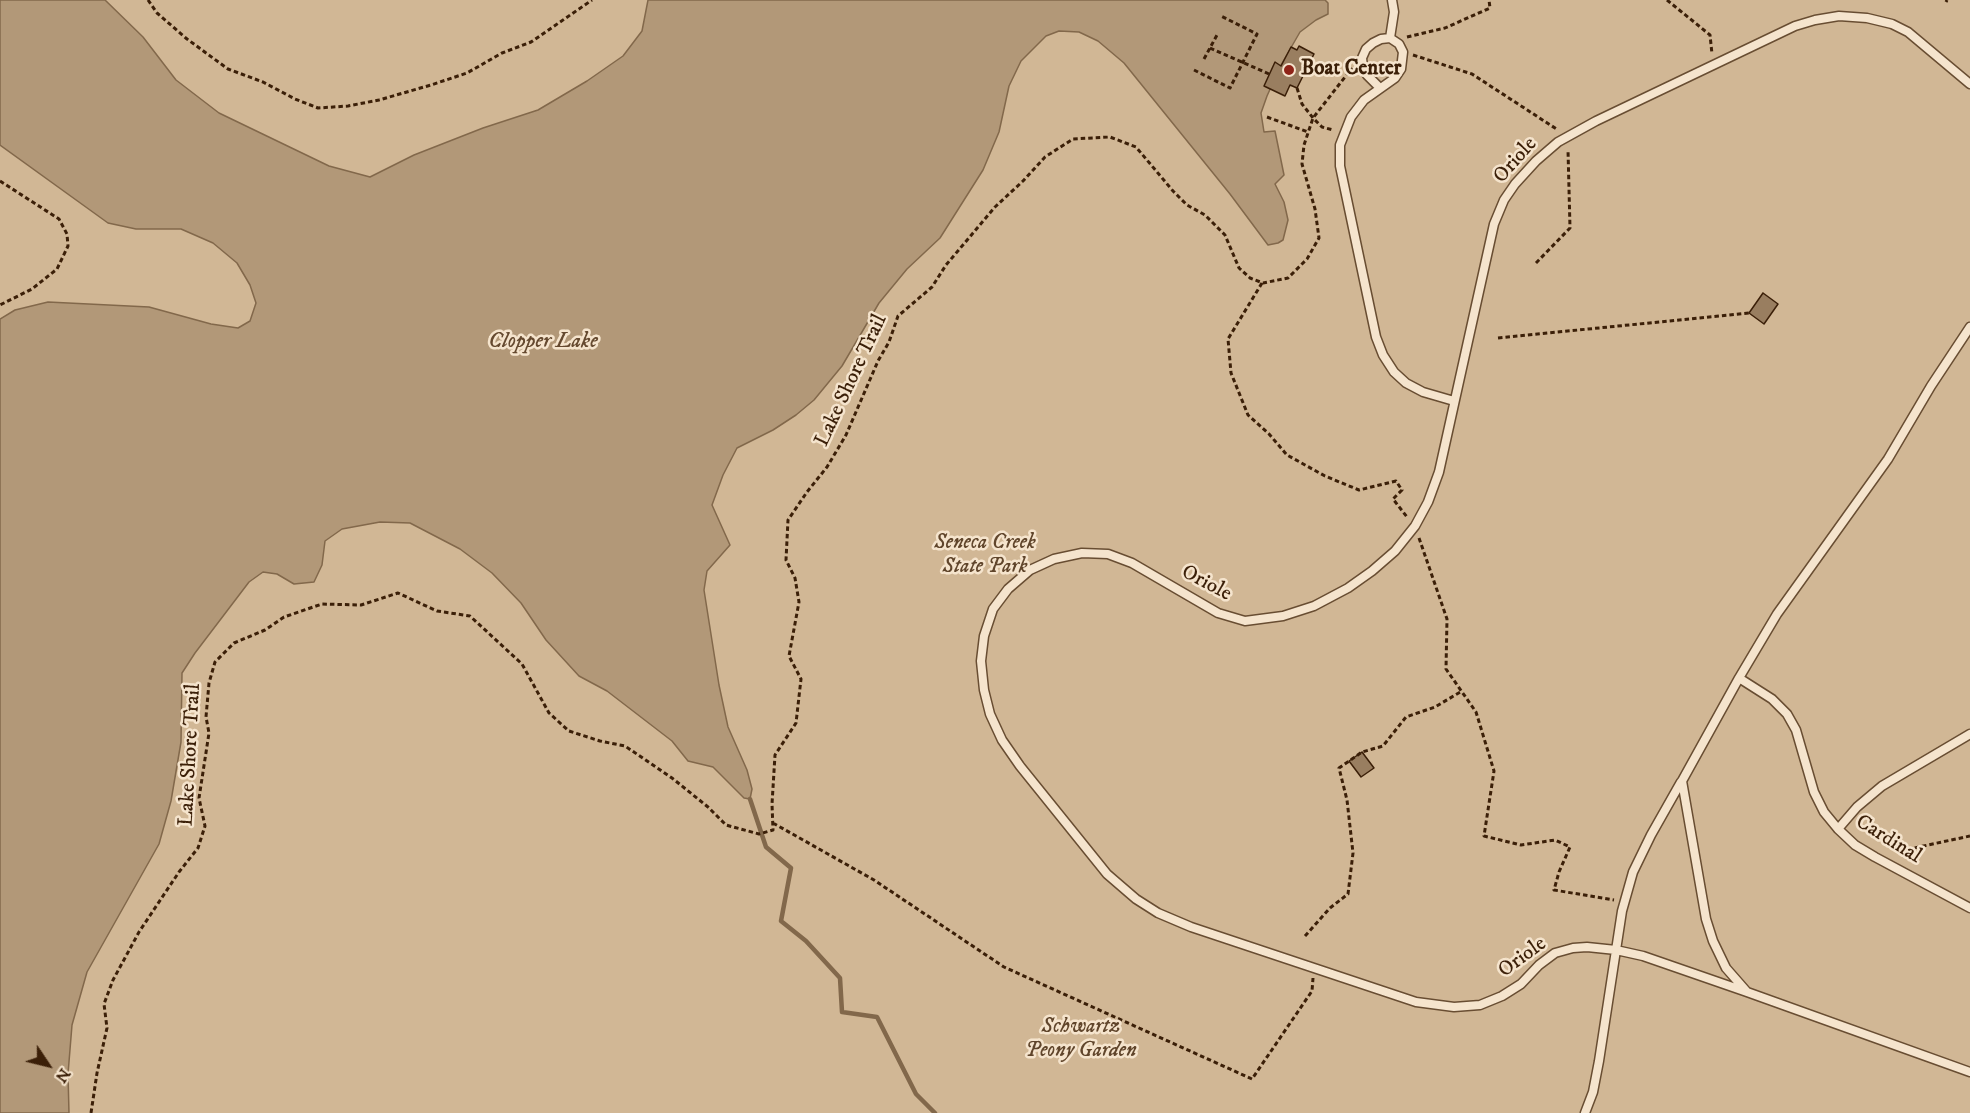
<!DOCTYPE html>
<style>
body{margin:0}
#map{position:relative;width:1970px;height:1113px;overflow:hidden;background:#f0d6b2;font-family:"IM FELL DW Pica",serif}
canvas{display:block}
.north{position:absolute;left:18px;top:1035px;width:60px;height:60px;-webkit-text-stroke:4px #f5e4cd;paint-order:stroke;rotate:125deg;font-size:16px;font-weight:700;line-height:24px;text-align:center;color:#3b1f08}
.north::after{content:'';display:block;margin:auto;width:21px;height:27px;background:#3b1f08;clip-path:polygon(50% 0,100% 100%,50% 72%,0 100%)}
</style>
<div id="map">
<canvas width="1970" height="1113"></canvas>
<div class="north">N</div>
</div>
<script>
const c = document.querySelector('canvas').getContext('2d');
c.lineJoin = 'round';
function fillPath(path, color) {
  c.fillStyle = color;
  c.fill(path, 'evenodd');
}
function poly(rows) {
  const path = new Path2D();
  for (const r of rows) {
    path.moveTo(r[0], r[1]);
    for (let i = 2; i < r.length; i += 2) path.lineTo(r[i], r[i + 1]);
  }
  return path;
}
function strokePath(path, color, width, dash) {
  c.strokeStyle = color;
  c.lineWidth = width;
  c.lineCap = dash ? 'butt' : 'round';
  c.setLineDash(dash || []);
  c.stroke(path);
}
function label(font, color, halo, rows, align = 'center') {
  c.font = font + ' "IM FELL DW Pica",serif';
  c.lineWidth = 5;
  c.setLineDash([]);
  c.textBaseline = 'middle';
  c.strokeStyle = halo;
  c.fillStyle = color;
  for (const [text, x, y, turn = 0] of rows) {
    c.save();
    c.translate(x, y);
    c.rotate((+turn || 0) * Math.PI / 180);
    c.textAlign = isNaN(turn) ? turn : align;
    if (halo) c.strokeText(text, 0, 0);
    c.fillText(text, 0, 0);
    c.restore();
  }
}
fillPath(poly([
 [0,0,1970,0,1970,1113,0,1113]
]), '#d1b795');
const water = poly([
 [0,0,105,0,143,37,176,80,219,113,329,166,370,177,414,155,483,128,538,110,587,81,623,56,642,31,648,0,1325,0,1328,3,1328,14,1316,20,1300,32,1281,65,1267,96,1261,113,1264,132,1275,131,1284,175,1275,184,1284,202,1288,220,1283,240,1278,243,1268,245,1230,194,1124,63,1098,41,1079,32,1059,31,1046,36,1021,61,1009,86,999,132,983,170,940,238,907,269,879,303,842,366,814,400,796,415,773,430,737,448,723,475,712,505,730,545,707,571,704,590,719,685,728,727,747,770,752,789,750,799,744,798,713,767,688,761,672,741,607,691,579,676,546,640,521,603,492,573,460,549,410,523,380,522,342,529,325,541,322,565,314,582,294,584,277,574,263,572,249,582,195,653,182,673,181,742,171,801,159,844,87,972,72,1025,68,1074,69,1113,0,1113,0,319,15,310,48,302,149,307,211,324,238,328,250,321,256,303,250,285,237,263,213,243,181,229,136,229,108,223,0,145,0,0]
]);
fillPath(water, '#b29878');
strokePath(water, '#82684b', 1.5);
strokePath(poly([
 [750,799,766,847,791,868,781,921,806,941,840,978,842,1012,877,1017,916,1094,935,1113]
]), '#82684b', 4.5);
const building = poly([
 [1299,46,1314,54,1297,88,1290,85,1285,96,1264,86,1275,62,1281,66,1291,47,1297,50,1299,46],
 [1763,293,1778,304,1764,324,1749,313,1763,293],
 [1362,752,1374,768,1361,777,1349,761,1362,752]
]);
fillPath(building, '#997e60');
strokePath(building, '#3b1f08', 1.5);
const service = poly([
 [1390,38,1394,12,1392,0],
 [1380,88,1367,75,1363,68,1362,58,1366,49,1373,43,1381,39,1390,38,1399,44,1403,52,1401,69,1395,78,1364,100,1351,117,1340,145,1340,166,1376,337,1383,355,1394,372,1406,383,1423,392,1454,401],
 [1970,327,1931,386,1888,459,1777,614,1739,678,1682,781,1706,919,1713,941,1726,968,1747,992,1970,1072],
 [1739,678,1772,699,1787,714,1796,730,1814,792,1824,812,1838,829,1855,845,1875,857,1970,908],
 [1838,829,1857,807,1882,786,1970,734],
 [1747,992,1643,956,1616,950,1587,947,1573,948,1555,953,1539,965,1521,984,1502,996,1480,1005,1454,1007,1416,1002,1191,927,1158,913,1136,899,1107,874,1020,766,1002,740,990,714,984,690,981,661,984,636,993,609,1008,589,1030,570,1054,559,1082,553,1108,554,1132,563,1218,613,1245,621,1283,616,1314,606,1348,588,1372,571,1395,551,1415,526,1428,502,1439,472,1494,224,1504,200,1515,184,1536,161,1558,142,1596,121,1795,26,1815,20,1839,16,1867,18,1892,24,1908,32,1970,84],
 [1585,1113,1593,1092,1599,1061,1622,911,1633,872,1651,835,1681,782]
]);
strokePath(service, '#684d32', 11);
strokePath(poly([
 [148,0,157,13,187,39,228,69,263,82,295,99,318,108,348,106,379,100,431,85,467,73,502,53,531,42,592,0],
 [1667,0,1710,35,1712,54],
 [1946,2,1947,0],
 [1407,37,1445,28,1490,8,1489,0],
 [1210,48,1269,74],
 [1413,55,1472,74,1558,130],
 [1204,59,1217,35],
 [1194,70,1230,88,1257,34,1221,16],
 [1297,88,1302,104,1313,118,1322,127,1333,130],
 [1267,117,1308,132],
 [0,181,59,219,67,234,68,246,57,269,32,289,0,305],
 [1536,263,1570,228,1568,150],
 [1262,283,1228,339,1231,373,1248,415,1269,434,1287,455,1325,476,1359,490,1396,481,1402,490,1393,499,1407,517],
 [1498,338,1749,313],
 [1419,538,1447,619,1446,669,1476,712,1494,771,1484,836,1521,845,1555,840,1570,847,1559,872,1554,890,1614,900],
 [773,823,874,880,1004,967,1252,1079,1312,991,1313,978],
 [1900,851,1970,836],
 [1305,936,1330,908,1348,894,1353,853,1347,800,1339,768,1362,752,1383,746,1406,717,1435,707,1462,691],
 [91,1113,97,1073,107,1028,104,1004,113,980,139,932,179,872,198,848,205,826,199,798,209,733,206,717,209,683,215,662,234,643,265,630,284,617,322,604,361,605,398,593,437,611,470,616,522,664,549,713,569,731,600,741,625,746,672,778,708,807,726,825,759,834,773,830,772,804,775,755,796,723,801,679,789,656,799,602,795,578,786,560,788,520,807,492,827,467,846,435,878,361,889,342,898,316,932,287,946,265,995,207,1023,181,1045,157,1073,139,1110,137,1136,147,1173,191,1187,205,1205,215,1225,235,1239,268,1250,278,1263,283,1288,278,1307,259,1319,238,1315,209,1302,164,1304,145,1313,118,1352,68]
]), '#3b1f08', 3, [4.5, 3]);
strokePath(service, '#f5e4cd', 8);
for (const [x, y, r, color] of [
 [1289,70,6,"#8f2418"]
]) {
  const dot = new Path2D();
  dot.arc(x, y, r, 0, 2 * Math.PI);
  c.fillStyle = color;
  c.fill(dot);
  strokePath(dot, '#f5e4cd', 2);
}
label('bold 21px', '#3b1f08', '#f5e4cd', [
 ["Boat Center",1301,70]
], 'left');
label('21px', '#3b1f08', '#f5e4cd', [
 ["Oriole",1516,161,-48],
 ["Lake Shore Trail",852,381,-65],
 ["Oriole",1206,584,28],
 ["Lake Shore Trail",191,755,-87],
 ["Cardinal",1888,840,32],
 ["Oriole",1523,958,-36]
]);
label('italic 21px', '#60452b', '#f5e4cd', [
 ["Seneca Creek",985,544],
 ["State Park",985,568],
 ["Schwartz",1081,1028],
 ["Peony Garden",1081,1052]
]);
label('italic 22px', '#65492f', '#f5e4cd', [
 ["Clopper Lake",543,342]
]);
</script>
